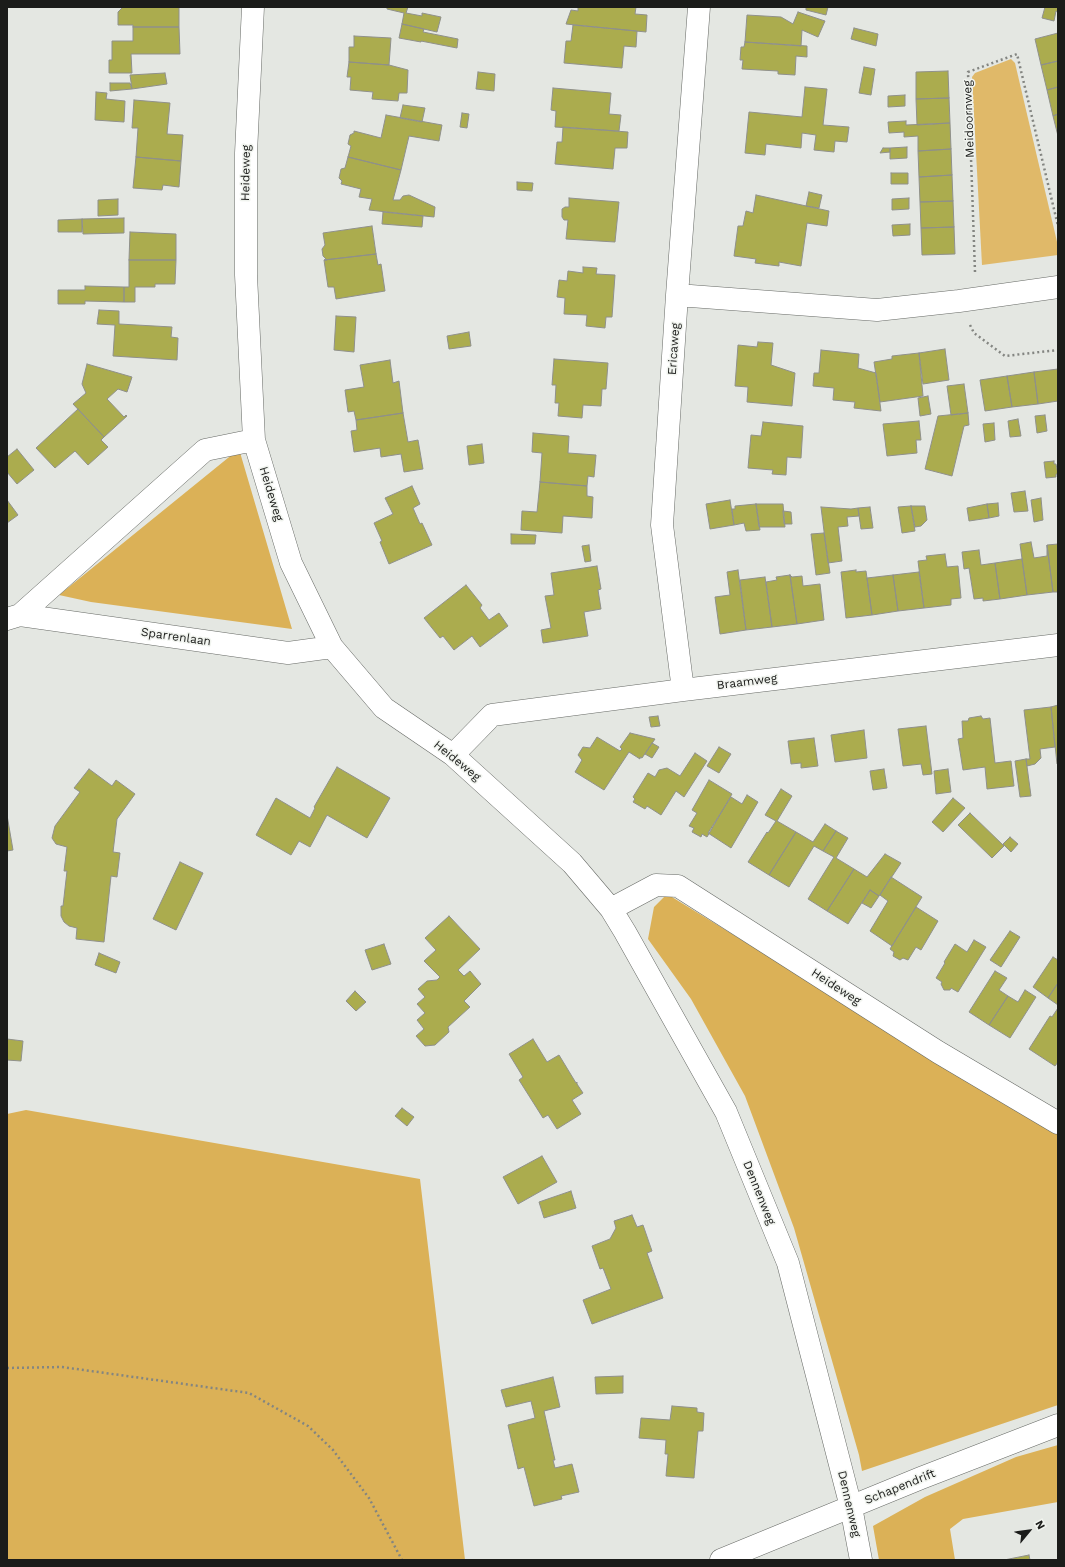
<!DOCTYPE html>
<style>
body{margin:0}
#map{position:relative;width:1065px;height:1567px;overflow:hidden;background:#e4e7e2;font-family:"Work Sans",sans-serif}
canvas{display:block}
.frame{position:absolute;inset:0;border:8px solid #1b1c1a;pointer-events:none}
.north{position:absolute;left:1009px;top:1511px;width:40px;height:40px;-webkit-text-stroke:3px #f1f4ef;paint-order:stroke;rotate:61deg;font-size:11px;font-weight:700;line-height:16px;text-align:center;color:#1b1c1a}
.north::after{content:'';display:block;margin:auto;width:14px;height:18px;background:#1b1c1a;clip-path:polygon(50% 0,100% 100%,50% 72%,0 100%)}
</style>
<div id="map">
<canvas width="1065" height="1567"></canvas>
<div class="frame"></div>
<div class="north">N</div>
</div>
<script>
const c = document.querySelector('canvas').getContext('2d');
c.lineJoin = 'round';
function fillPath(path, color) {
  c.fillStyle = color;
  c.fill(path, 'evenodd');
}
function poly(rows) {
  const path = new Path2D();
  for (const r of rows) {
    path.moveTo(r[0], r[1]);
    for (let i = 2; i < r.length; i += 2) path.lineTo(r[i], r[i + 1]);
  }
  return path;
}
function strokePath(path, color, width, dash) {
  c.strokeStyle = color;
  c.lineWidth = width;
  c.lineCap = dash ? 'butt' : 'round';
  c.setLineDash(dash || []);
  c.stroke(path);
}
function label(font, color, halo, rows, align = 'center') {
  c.font = font + ' "Work Sans",sans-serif';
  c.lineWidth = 3;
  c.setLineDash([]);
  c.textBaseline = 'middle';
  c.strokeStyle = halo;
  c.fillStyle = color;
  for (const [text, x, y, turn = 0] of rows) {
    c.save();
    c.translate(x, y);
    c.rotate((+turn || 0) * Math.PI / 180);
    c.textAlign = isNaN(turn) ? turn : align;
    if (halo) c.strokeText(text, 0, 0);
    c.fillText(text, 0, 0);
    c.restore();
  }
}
fillPath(poly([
 [1011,59,1015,63,1058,246,1058,255,982,265,972,77,975,73]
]), '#e0b969');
fillPath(poly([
 [239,449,292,629,91,602,59,595],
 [667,894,1058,1134,1058,1405,862,1471,859,1455,794,1228,745,1096,691,999,648,939,654,907],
 [26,1110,420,1179,465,1560,7,1560,7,1114],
 [1058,1445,1058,1502,963,1519,950,1529,955,1560,879,1560,873,1526,925,1497,1016,1457]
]), '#dbb157');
const building = poly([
 [123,7,179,7,179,27,133,27,133,25,118,25,118,12,123,7],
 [387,7,408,7,406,13,422,16,422,13,441,17,437,32,402,24,404,13,387,9,387,7],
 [578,7,636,7,635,14,647,15,646,32,566,24,571,10,578,11,578,7],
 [806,7,828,7,826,15,806,10,806,7],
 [1045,7,1058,7,1058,12,1056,11,1054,21,1042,18,1045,7],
 [798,12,825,21,818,37,802,30,801,46,745,42,747,15,781,17,793,24,798,12],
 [402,24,424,29,423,32,458,39,457,48,421,41,421,42,399,38,402,24],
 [573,25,637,31,636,47,624,46,622,68,564,63,566,41,571,41,573,25],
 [133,27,179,27,180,54,131,54,132,73,109,73,109,60,112,60,112,41,133,41,133,27],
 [854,28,878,34,876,46,851,39,854,28],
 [1058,33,1058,61,1041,65,1035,39,1058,33],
 [354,36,391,38,389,65,349,62,349,47,354,47,354,36],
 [745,42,807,46,807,57,796,56,795,75,778,74,778,71,742,69,743,60,740,60,741,47,744,47,745,42],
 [1058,61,1058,87,1047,90,1041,65,1058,61],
 [349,62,389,65,408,70,407,93,399,93,398,101,372,99,373,92,350,90,351,77,347,77,349,62],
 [864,67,875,69,871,95,859,93,864,67],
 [948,71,949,98,916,99,916,72,948,71],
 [478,72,495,74,494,91,476,89,478,72],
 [165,73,167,84,132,89,130,75,165,73],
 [110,83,130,83,132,89,110,91,110,83],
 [805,87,827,89,823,125,849,127,847,142,835,141,834,152,814,150,816,135,802,133,801,148,766,144,765,155,745,153,749,112,802,117,805,87],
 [1058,87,1058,114,1053,116,1047,90,1058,87],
 [553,88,611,93,609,114,621,115,619,131,555,127,556,111,551,110,553,88],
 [96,92,107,93,106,99,125,101,124,122,95,120,96,92],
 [905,95,905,106,888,107,888,96,905,95],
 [949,98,950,123,917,125,916,99,949,98],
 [134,100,170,103,167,134,183,135,181,161,136,157,138,128,132,128,134,100],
 [403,105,425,108,422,122,400,118,403,105],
 [462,113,469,114,467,128,460,127,462,113],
 [1058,114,1058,136,1053,116,1058,114],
 [386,115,442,125,439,141,409,136,401,170,348,157,351,146,348,144,350,135,354,133,354,131,381,138,386,115],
 [906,121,906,125,950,123,951,149,918,151,918,136,904,137,904,132,889,133,888,122,906,121],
 [563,127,628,132,627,148,615,148,613,169,555,164,557,142,562,142,563,127],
 [907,147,907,158,890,159,890,148,907,147],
 [883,148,890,148,890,152,880,153,883,148],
 [951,149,952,175,919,177,918,151,951,149],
 [136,157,181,161,179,187,163,185,162,190,133,188,136,157],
 [348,157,401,170,393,200,400,200,403,196,409,195,435,207,434,217,369,210,372,199,359,197,361,189,341,184,342,181,339,178,341,169,345,168,348,157],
 [891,173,908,173,908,184,891,184,891,173],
 [952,175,953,201,920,202,919,177,952,175],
 [517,182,533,183,532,191,517,190,517,182],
 [809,192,822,195,819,208,806,206,809,192],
 [756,195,829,211,827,226,807,223,801,266,779,262,779,266,755,263,756,259,734,256,738,226,743,226,746,211,753,213,756,195],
 [569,198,619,202,615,242,566,239,568,220,564,220,562,217,562,209,565,207,569,207,569,198],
 [909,198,909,209,892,210,892,199,909,198],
 [118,199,118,215,98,216,98,200,118,199],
 [953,201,954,227,921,228,920,202,953,201],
 [383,212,423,216,422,227,382,224,383,212],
 [124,218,124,233,83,234,82,219,124,218],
 [82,219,82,232,58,232,58,220,82,219],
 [910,224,910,235,893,236,892,225,910,224],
 [372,226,376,254,324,260,327,260,323,256,322,249,325,245,323,233,372,226],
 [954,227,955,254,922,255,921,228,954,227],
 [130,232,176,234,176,260,129,260,130,232],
 [376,254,378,265,381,264,385,291,336,299,334,287,328,287,324,260,376,254],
 [129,260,176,260,175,284,155,284,155,287,135,287,135,302,124,302,124,287,129,287,129,260],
 [583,267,597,268,596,274,615,275,612,317,606,317,605,328,586,326,587,315,564,314,565,298,557,297,559,280,567,281,568,271,583,273,583,267],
 [85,286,124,287,124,302,85,301,85,304,58,304,58,290,85,290,85,286],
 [99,310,119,311,119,324,172,327,171,337,178,338,177,360,113,356,115,325,97,324,99,310],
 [336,316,356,317,354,352,334,350,336,316],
 [469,332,471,346,449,349,447,336,469,332],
 [758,342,773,343,771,365,795,373,792,406,747,402,748,387,735,386,738,345,757,347,758,342],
 [945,349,949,380,923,384,919,353,945,349],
 [821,350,859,354,858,368,876,373,881,411,854,408,855,402,833,400,834,388,813,386,814,373,819,373,821,350],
 [919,353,923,396,880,402,874,362,892,359,892,356,919,353],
 [554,359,608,363,606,389,602,389,601,406,583,405,582,418,558,416,559,403,555,403,556,385,552,385,554,359],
 [390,360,393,383,399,381,403,413,356,420,354,411,348,412,345,390,364,387,360,365,390,360],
 [87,364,132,377,127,392,118,389,107,399,124,417,126,415,127,416,104,437,73,404,86,393,82,384,87,364],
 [1058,369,1058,401,1038,404,1034,372,1058,369],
 [1034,372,1038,404,1012,407,1007,376,1034,372],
 [1007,376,1012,407,985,411,980,380,1007,376],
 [964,384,968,413,951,415,947,386,964,384],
 [928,396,931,414,920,416,918,398,928,396],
 [78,409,104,437,101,440,108,447,88,465,75,451,55,468,36,448,78,409],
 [403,413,408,442,418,440,423,469,404,472,401,454,381,457,380,448,354,452,351,431,357,430,356,420,403,413],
 [968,413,969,425,964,426,952,476,925,469,938,416,968,413],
 [1045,415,1047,431,1037,433,1035,416,1045,415],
 [1018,419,1021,436,1010,437,1008,421,1018,419],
 [919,421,921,440,916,440,917,453,887,456,883,424,919,421],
 [763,422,803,426,801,458,787,457,786,475,772,474,773,470,748,468,751,435,761,436,763,422],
 [994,423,995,440,985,442,983,424,994,423],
 [533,433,569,436,568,453,596,455,594,477,588,476,587,486,540,482,542,453,532,452,533,433],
 [482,444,484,463,469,465,467,446,482,444],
 [17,449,34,470,17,484,7,472,7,457,17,449],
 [1054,461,1054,464,1056,464,1058,474,1056,474,1056,477,1046,478,1044,462,1054,461],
 [540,482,587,486,587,496,593,497,592,518,563,516,562,533,521,530,522,511,537,512,540,482],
 [412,486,420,504,413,508,420,524,422,523,432,545,389,564,380,542,382,541,374,523,393,514,385,498,412,486],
 [1025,491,1028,511,1014,512,1011,493,1025,491],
 [1041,498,1043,520,1034,522,1031,500,1041,498],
 [7,500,18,515,7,523,7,500],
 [730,500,734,525,710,529,706,504,730,500],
 [998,503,999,516,989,518,987,504,998,503],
 [756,504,783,504,785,527,759,527,756,504],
 [756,504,760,530,746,531,744,523,734,525,732,509,735,509,735,506,756,504],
 [987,504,989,518,969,521,967,508,987,504],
 [911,506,925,506,927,520,921,526,915,527,911,506],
 [911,506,915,531,902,533,898,507,911,506],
 [821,507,851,509,858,508,859,516,847,517,848,526,838,527,842,561,828,563,821,507],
 [870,507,873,528,861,529,858,508,870,507],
 [783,511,791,512,792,524,784,524,783,511],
 [824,533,830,573,816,575,811,534,824,533],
 [511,534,536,535,535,544,511,544,511,534],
 [1031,542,1034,558,1047,556,1047,545,1053,592,1027,595,1020,544,1031,542],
 [1058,544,1058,592,1053,592,1047,545,1058,544],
 [589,545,591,561,585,562,582,546,589,545],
 [979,550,981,565,995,563,1000,599,983,601,983,598,974,599,969,568,964,569,962,552,979,550],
 [945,554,947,567,958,566,961,598,951,599,951,605,924,608,918,561,927,560,926,556,945,554],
 [1022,559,1027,595,1000,599,995,563,1022,559],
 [597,566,601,589,598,590,601,609,584,612,588,636,543,643,541,630,551,628,545,596,554,595,551,573,597,566],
 [738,570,746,630,720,634,715,597,730,595,727,572,738,570],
 [856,570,856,572,866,571,872,615,846,618,841,572,856,570],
 [919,572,924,608,898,611,893,575,919,572],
 [790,575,797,624,772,627,766,582,777,580,776,577,790,575],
 [790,575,792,577,802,576,803,586,820,584,824,620,797,624,790,575],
 [893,575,898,611,872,615,867,578,893,575],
 [765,577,772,627,746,630,740,580,765,577],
 [466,585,482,605,480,608,489,620,499,613,508,626,480,647,472,636,454,650,443,636,440,638,424,618,466,585],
 [1058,705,1058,764,1057,764,1051,707,1058,705],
 [1051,707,1055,747,1040,749,1041,758,1035,764,1027,766,1026,759,1030,759,1024,710,1051,707],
 [658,716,660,726,651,727,649,717,658,716],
 [981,716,983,719,990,718,995,763,1011,761,1014,786,987,789,985,767,963,770,958,739,963,738,962,721,968,721,969,718,981,716],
 [926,726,932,774,923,775,921,764,903,766,898,729,926,726],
 [864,730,867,758,835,762,831,735,864,730],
 [630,733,655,739,642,758,640,757,640,759,629,752,604,790,575,772,582,760,578,755,583,747,590,748,597,737,620,751,622,749,620,747,630,733],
 [814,738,818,766,801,768,801,763,791,764,788,741,814,738],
 [652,743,659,747,652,758,645,754,652,743],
 [719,747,731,754,719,773,707,766,719,747],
 [695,753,707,761,684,797,676,791,661,815,647,806,645,809,633,802,635,799,633,797,648,773,655,777,659,770,667,768,680,776,695,753],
 [1026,759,1031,796,1020,797,1015,761,1026,759],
 [337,767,390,798,367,838,327,815,310,847,299,841,291,855,256,835,276,798,310,818,315,808,314,807,337,767],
 [89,769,112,786,116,780,135,794,117,819,113,852,120,853,117,877,111,876,104,942,76,939,77,928,69,926,64,922,61,916,61,906,63,906,67,871,64,871,67,847,56,844,52,838,55,826,80,792,74,788,89,769],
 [884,769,887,788,873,790,870,771,884,769],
 [948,769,951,792,936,794,934,771,948,769],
 [709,780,732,794,707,837,702,834,701,837,692,832,694,828,689,826,697,813,692,810,709,780],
 [781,789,792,796,777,821,796,832,769,875,748,862,767,832,768,833,776,821,765,815,781,789],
 [747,795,758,802,731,848,708,833,731,797,742,804,747,795],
 [953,798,965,808,943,832,932,822,953,798],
 [970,813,1004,846,992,858,958,825,970,813],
 [7,815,13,850,7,851,7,815],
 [825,824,836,831,823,851,814,846,789,887,769,875,796,832,813,842,825,824],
 [836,831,848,838,836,858,854,869,827,911,808,899,834,857,823,851,836,831],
 [1010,837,1018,844,1011,852,1003,844,1010,837],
 [885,854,901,863,879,896,870,890,848,924,827,911,854,869,867,877,885,854],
 [180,862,203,873,176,930,153,919,180,862],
 [891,877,922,897,892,946,870,931,888,901,880,895,891,877],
 [870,890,879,896,871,908,862,903,870,890],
 [916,907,938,921,921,950,916,947,908,960,903,958,900,960,893,956,894,952,890,949,916,907],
 [449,916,480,949,458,970,464,976,470,971,481,984,464,1001,470,1007,448,1027,449,1032,435,1045,425,1046,416,1036,424,1029,417,1020,425,1013,417,1004,425,997,418,989,427,981,437,980,440,977,424,961,436,950,425,938,449,916],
 [1010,931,1020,937,1001,967,990,960,1010,931],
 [974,940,986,947,958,992,951,988,950,990,944,990,941,984,942,982,936,978,945,963,944,962,955,944,967,952,974,940],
 [384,944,391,964,372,970,365,950,384,944],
 [99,953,120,962,116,973,95,965,99,953],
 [1053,957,1058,960,1058,983,1048,998,1033,987,1053,957],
 [995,971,1007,978,999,990,1008,996,989,1025,969,1012,995,971],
 [1058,983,1058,1005,1048,998,1058,983],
 [1025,990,1036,997,1010,1038,989,1025,1008,996,1018,1002,1025,990],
 [355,991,366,1002,356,1011,346,1001,355,991],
 [1058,1008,1058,1062,1055,1066,1029,1049,1050,1016,1052,1017,1058,1008],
 [7,1039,23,1041,21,1061,7,1060,7,1039],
 [533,1039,547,1062,559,1055,576,1083,577,1082,577,1084,583,1093,572,1100,581,1114,557,1129,548,1115,543,1118,519,1080,523,1077,509,1054,533,1039],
 [402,1108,414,1117,407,1126,395,1116,402,1108],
 [542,1156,557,1182,518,1204,503,1177,542,1156],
 [571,1191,576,1208,544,1218,539,1202,571,1191],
 [632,1215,637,1227,643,1225,652,1251,647,1253,663,1298,592,1324,583,1300,611,1289,603,1268,600,1269,592,1246,610,1239,616,1228,614,1221,632,1215],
 [623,1376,623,1393,596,1394,595,1377,623,1376],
 [553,1377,560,1407,544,1411,555,1460,553,1460,555,1468,572,1464,579,1492,561,1496,562,1499,534,1506,524,1467,518,1469,508,1425,535,1418,531,1401,506,1407,501,1390,553,1377],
 [672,1406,697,1408,697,1412,704,1413,703,1431,698,1431,694,1478,666,1476,668,1454,665,1454,666,1440,639,1438,641,1418,670,1420,672,1406],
 [1029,1555,1030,1560,1004,1560,1029,1555]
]);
fillPath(building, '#abac4e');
strokePath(building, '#8f908b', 1);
const minor = poly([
 [253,7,246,153,246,275,254,440,291,563,332,647,384,708,453,755,572,863,611,909,625,932,726,1112,788,1263,851,1507,861,1560],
 [677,295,877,310,959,301,1058,287],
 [20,615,205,450,254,440],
 [7,619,20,615,288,653,332,647],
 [683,690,662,525,677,295,699,7],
 [453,755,492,715,683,690,1058,645],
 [611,909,656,885,678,886,938,1052,1058,1123],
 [721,1560,921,1478,1058,1425]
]);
strokePath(minor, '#676a66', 23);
strokePath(poly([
 [975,272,968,72,1017,54,1058,226],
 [970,325,974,333,1005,356,1058,350],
 [7,1368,62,1367,249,1393,308,1426,333,1450,369,1498,402,1560]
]), '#838581', 2.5, [2, 3]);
strokePath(minor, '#fff', 22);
label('12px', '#1b1c1a', '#f1f4ef', [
 ["Meidoornweg",969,119,-92],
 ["Heideweg",246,173,-89],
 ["Ericaweg",674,349,-86],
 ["Heideweg",271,494,73],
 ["Sparrenlaan",176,637,8],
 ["Braamweg",747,682,-7],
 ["Heideweg",457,761,39],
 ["Heideweg",836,987,33],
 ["Dennenweg",759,1193,68],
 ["Schapendrift",900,1487,-22],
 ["Dennenweg",849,1504,77]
]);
</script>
